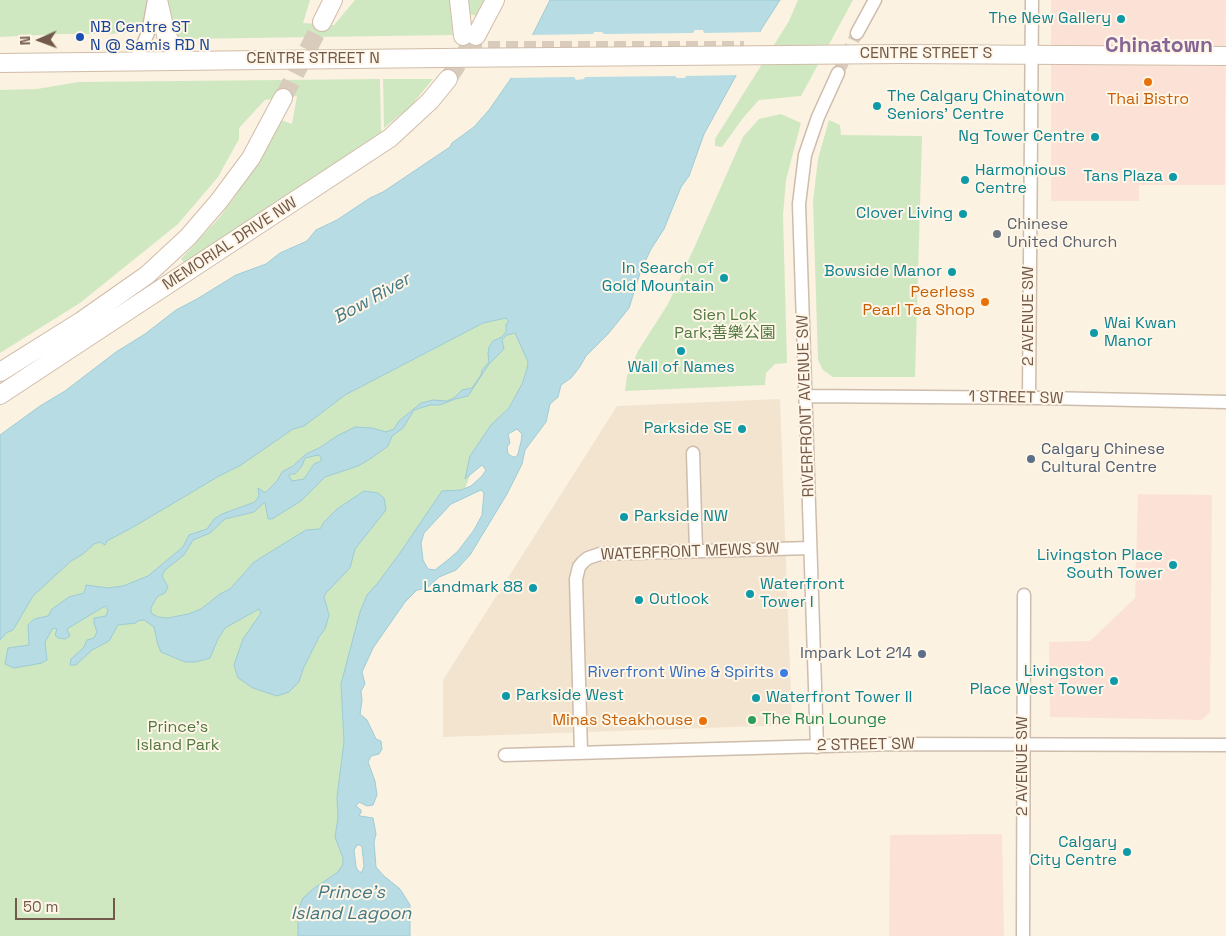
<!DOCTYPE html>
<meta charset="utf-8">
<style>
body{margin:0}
#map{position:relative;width:1226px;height:936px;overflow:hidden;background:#fbf2e2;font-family:"Space Grotesk",sans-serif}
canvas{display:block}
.north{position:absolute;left:15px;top:15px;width:50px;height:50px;-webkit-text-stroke:4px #fff6e7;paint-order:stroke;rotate:268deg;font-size:14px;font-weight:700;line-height:20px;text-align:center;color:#725949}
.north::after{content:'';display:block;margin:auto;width:18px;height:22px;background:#725949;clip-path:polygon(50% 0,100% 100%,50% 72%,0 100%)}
.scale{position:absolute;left:15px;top:898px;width:100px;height:22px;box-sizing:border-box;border:2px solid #725949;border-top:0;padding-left:6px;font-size:15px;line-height:18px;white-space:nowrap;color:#725949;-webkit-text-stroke:4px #fff6e7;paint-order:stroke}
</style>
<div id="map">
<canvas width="1226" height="936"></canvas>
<div class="north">N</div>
<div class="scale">50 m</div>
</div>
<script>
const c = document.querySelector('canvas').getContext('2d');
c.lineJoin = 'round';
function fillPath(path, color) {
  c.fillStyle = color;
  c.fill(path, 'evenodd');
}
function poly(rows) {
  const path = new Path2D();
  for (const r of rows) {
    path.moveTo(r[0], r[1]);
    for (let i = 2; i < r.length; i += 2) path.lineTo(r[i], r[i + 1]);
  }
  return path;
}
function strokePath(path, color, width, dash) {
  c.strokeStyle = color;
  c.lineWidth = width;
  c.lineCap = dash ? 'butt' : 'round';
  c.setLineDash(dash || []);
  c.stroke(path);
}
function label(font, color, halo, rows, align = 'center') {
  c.font = font + ' "Space Grotesk","Noto Sans SC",sans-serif';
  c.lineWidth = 4;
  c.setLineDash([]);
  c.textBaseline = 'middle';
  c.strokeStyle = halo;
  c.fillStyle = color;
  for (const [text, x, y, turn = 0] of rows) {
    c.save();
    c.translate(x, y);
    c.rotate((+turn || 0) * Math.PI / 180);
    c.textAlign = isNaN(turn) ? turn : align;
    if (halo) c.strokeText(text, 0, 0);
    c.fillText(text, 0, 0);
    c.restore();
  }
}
fillPath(poly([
 [780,399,792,725,443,737,443,680,617,406]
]), '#f3e4d0');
fillPath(poly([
 [1051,0,1226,0,1225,185,1139,185,1139,201,1051,201],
 [1138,494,1212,495,1210,712,1202,720,1050,717,1049,642,1090,641,1135,598],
 [1002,834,1004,936,889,936,890,835]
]), '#fce2d6');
fillPath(poly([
 [0,0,146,0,142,27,137,32,109,34,62,34,0,37],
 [167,0,310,0,303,23,334,25,355,0,450,0,453,35,183,39,178,36,174,27,169,25],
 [468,0,486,0,477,16,469,14],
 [798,0,853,0,801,96,759,100,743,118,722,147,715,146,715,139,789,21],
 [380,79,381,130,382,132,185,264,181,259,219,218,234,198,281,120,292,124,297,96,265,100,239,128,239,139,218,177,178,224,80,303,0,353,0,90,37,89,78,82],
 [383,79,433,79,410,107,384,128],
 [781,114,801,123,786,180,783,215,787,363,775,364,766,373,765,385,625,391,627,376,638,351,668,304,694,248,743,137,759,119],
 [829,120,840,125,841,135,922,136,915,377,833,377,823,370,818,360,813,201,818,159],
 [508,313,532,361,527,384,479,448,463,495,434,513,352,652,347,868,303,936,0,936,0,637,30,593,93,539,343,391,482,317]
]), '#d0e8c1');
const water = poly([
 [550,0,780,0,762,28,704,134,689,176,681,187,664,229,651,249,641,270,629,308,608,334,586,356,579,368,571,378,561,385,558,397,550,404,546,422,525,450,522,464,507,494,470,555,456,570,439,577,427,588,417,590,405,602,373,648,362,672,365,684,361,691,362,701,360,714,367,720,376,739,381,741,382,749,379,754,371,756,368,762,375,781,377,795,373,805,367,806,359,802,356,806,361,810,361,813,359,814,360,816,373,818,376,834,374,842,376,867,384,876,400,889,410,905,410,936,298,936,298,910,303,898,313,889,338,872,343,864,343,858,335,837,338,818,337,797,344,742,341,684,360,612,367,595,377,584,400,553,442,491,461,490,471,486,482,476,486,470,482,465,465,479,470,456,491,425,509,408,522,384,527,369,528,362,515,333,507,335,502,340,504,349,489,364,468,396,455,399,440,405,430,405,414,410,403,428,392,436,388,446,370,459,358,466,325,477,301,501,272,519,268,519,265,502,254,512,225,519,210,533,193,540,184,555,165,570,162,576,168,587,165,593,158,596,154,602,151,608,151,613,158,617,168,618,188,614,201,609,220,594,230,589,254,562,306,530,320,529,324,522,337,509,364,491,378,493,384,498,386,510,355,549,350,568,326,593,324,597,329,615,325,629,319,637,303,669,299,682,289,692,277,696,253,688,238,678,234,665,243,639,261,613,259,609,225,628,218,639,210,658,196,662,185,662,161,652,158,645,154,627,144,620,137,621,136,623,118,625,109,641,92,650,76,665,70,665,71,659,84,647,87,640,94,638,97,632,94,623,94,618,106,616,108,610,105,606,67,629,70,636,65,639,58,638,55,635,57,629,53,628,45,642,47,660,42,663,14,668,5,664,8,648,29,645,28,625,34,619,48,616,52,609,69,597,84,593,86,585,108,588,123,586,148,576,183,547,189,535,207,529,214,519,222,514,255,502,259,496,258,488,264,492,266,492,277,481,282,472,293,466,306,454,319,448,337,436,355,427,372,428,386,432,394,429,399,421,421,403,433,400,447,401,454,398,462,390,472,388,481,375,482,370,489,362,488,353,489,347,493,341,502,337,506,332,506,324,509,322,506,318,483,323,345,395,304,426,293,429,241,465,219,476,135,526,107,541,105,545,100,542,94,544,83,554,71,561,33,596,13,630,6,633,0,640,0,435,40,406,65,391,116,352,145,334,176,310,197,299,236,275,266,264,280,253,307,241,316,230,337,220,370,198,383,192,450,147,452,143,474,127,489,110,510,80,550,0],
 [517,429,522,434,521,442,518,454,516,457,513,457,508,454,507,447,510,443,508,434,517,429],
 [318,455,321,457,321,461,314,464,304,479,292,481,289,476,290,474,295,474,302,466,305,458,318,455],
 [481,490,484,493,482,515,474,530,458,551,449,559,435,570,428,569,423,560,421,543,424,533,451,504,481,490],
 [357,845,360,845,362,847,364,866,362,872,359,872,356,867,354,850,357,845]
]);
fillPath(water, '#b7dce4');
strokePath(water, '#9ecbd5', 1);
fillPath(poly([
 [695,30,703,30,704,33,763,32,739,75,686,76,685,78,677,78,675,76,585,77,584,79,576,80,574,77,508,78,529,35,593,34,594,32,602,32,604,34,693,33]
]), '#fbf2e2');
strokePath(poly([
 [470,47,744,47],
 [838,73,857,33]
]), '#d9ccbc', 12, [12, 6]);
strokePath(poly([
 [448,79,476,36],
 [283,98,322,22]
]), '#d9ccbc', 18, [18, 9]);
const street = poly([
 [857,33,875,0],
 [136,60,148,33,154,0],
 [805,396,1045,398,1226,402],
 [1029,398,1032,0],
 [693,453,696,551],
 [817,747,799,204,805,155,818,117,838,73],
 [581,752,576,579,579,567,583,562,588,558,600,554,810,548],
 [505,755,894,744,1226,745],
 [1023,936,1024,595]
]);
const secondary = poly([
 [158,0,166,35,182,60],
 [459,0,463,36],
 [322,22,333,0],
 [476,36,495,0],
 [901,54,1226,56],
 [0,63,440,58],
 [0,372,80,322,147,275,188,237,219,201,251,158,283,98],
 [0,395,390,138,430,101,448,79]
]);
strokePath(street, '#cebcac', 15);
strokePath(secondary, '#d1bca9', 20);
strokePath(street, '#fff', 12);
strokePath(secondary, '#fff', 18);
const secondaryBridge = poly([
 [440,58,901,54]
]);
strokePath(secondaryBridge, '#d1bca9', 20, []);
strokePath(secondaryBridge, '#fff', 18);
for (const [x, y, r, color] of [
 [1121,19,5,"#0f9aa8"],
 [80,37,5,"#1a4fb4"],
 [1148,82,5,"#e8710a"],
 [877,106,5,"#0f9aa8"],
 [1095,137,5,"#0f9aa8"],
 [1173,177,5,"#0f9aa8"],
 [965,180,5,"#0f9aa8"],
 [963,214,5,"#0f9aa8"],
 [997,234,5,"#6b7280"],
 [952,272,5,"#0f9aa8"],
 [724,278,5,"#0f9aa8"],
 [985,302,5,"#e8710a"],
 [1094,333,5,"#0f9aa8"],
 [681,351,5,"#0f9aa8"],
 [742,429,5,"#0f9aa8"],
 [1031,459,5,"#5c6f8a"],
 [624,517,5,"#0f9aa8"],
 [1173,565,5,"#0f9aa8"],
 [533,588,5,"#0f9aa8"],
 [750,594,5,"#0f9aa8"],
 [639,600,5,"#0f9aa8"],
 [922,654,5,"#5c6f8a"],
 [784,673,5,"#3f7fe0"],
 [1114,681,5,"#0f9aa8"],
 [506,696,5,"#0f9aa8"],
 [756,698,5,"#0f9aa8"],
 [752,720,5,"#2e9e5b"],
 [703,721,5,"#e8710a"],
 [1127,852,5,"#0f9aa8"]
]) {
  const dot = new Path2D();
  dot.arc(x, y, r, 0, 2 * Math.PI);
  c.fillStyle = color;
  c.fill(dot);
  strokePath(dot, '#fff6e7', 2);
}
label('16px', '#0d838f', '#fff6e7', [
 ["The New Gallery",1111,19],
 ["The Calgary Chinatown",887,97,"left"],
 ["Seniors' Centre",887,115,"left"],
 ["Ng Tower Centre",1085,137],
 ["Harmonious",975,171,"left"],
 ["Centre",975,189,"left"],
 ["Tans Plaza",1163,177],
 ["Clover Living",953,214],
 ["In Search of",714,269],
 ["Gold Mountain",714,287],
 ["Bowside Manor",942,272],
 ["Wai Kwan",1104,324,"left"],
 ["Manor",1104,342,"left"],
 ["Wall of Names",681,368,"center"],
 ["Parkside SE",732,429],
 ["Parkside NW",634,517,"left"],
 ["Livingston Place",1163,556],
 ["South Tower",1163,574],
 ["Waterfront",760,585,"left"],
 ["Tower I",760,603,"left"],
 ["Landmark 88",523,588],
 ["Outlook",649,600,"left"],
 ["Livingston",1104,672],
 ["Place West Tower",1104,690],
 ["Parkside West",516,696,"left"],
 ["Waterfront Tower II",766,698,"left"],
 ["Calgary",1117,843],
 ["City Centre",1117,861]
], 'right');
label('16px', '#164399', '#fff6e7', [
 ["NB Centre ST",90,28],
 ["N @ Samis RD N",90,46]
], 'left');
label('16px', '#725949', '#fff6e7', [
 ["CENTRE STREET S",926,54],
 ["CENTRE STREET N",313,59],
 ["MEMORIAL DRIVE NW",230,244,-33],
 ["2 AVENUE SW",1029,316,-90],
 ["1 STREET SW",1016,398,1],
 ["RIVERFRONT AVENUE SW",806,406,-92],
 ["WATERFRONT MEWS SW",690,552,-2],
 ["2 STREET SW",866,745,-1],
 ["2 AVENUE SW",1023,766,-90]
]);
label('16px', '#c56008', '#fff6e7', [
 ["Thai Bistro",1148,100,"center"],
 ["Peerless",975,293],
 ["Pearl Tea Shop",975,311],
 ["Minas Steakhouse",693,721]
], 'right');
label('16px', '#5b616d', '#fff6e7', [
 ["Chinese",1007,225],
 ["United Church",1007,243]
], 'left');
label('16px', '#507842', '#fff6e7', [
 ["Sien Lok",725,316],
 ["Park;善樂公園",725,334],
 ["Prince's",178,728],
 ["Island Park",178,746]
]);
label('16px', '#4e5e75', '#fff6e7', [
 ["Calgary Chinese",1041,450],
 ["Cultural Centre",1041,468],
 ["Impark Lot 214",912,654,"right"]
], 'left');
label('16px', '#366cbe', '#fff6e7', [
 ["Riverfront Wine & Spirits",774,673]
], 'right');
label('16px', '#27864d', '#fff6e7', [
 ["The Run Lounge",762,720]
], 'left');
label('italic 18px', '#447985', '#fff6e7', [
 ["Bow River",372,299,-29],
 ["Prince's",351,893],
 ["Island Lagoon",351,914]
]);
label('bold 21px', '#866595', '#fff6e7', [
 ["Chinatown",1159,46]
]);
</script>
